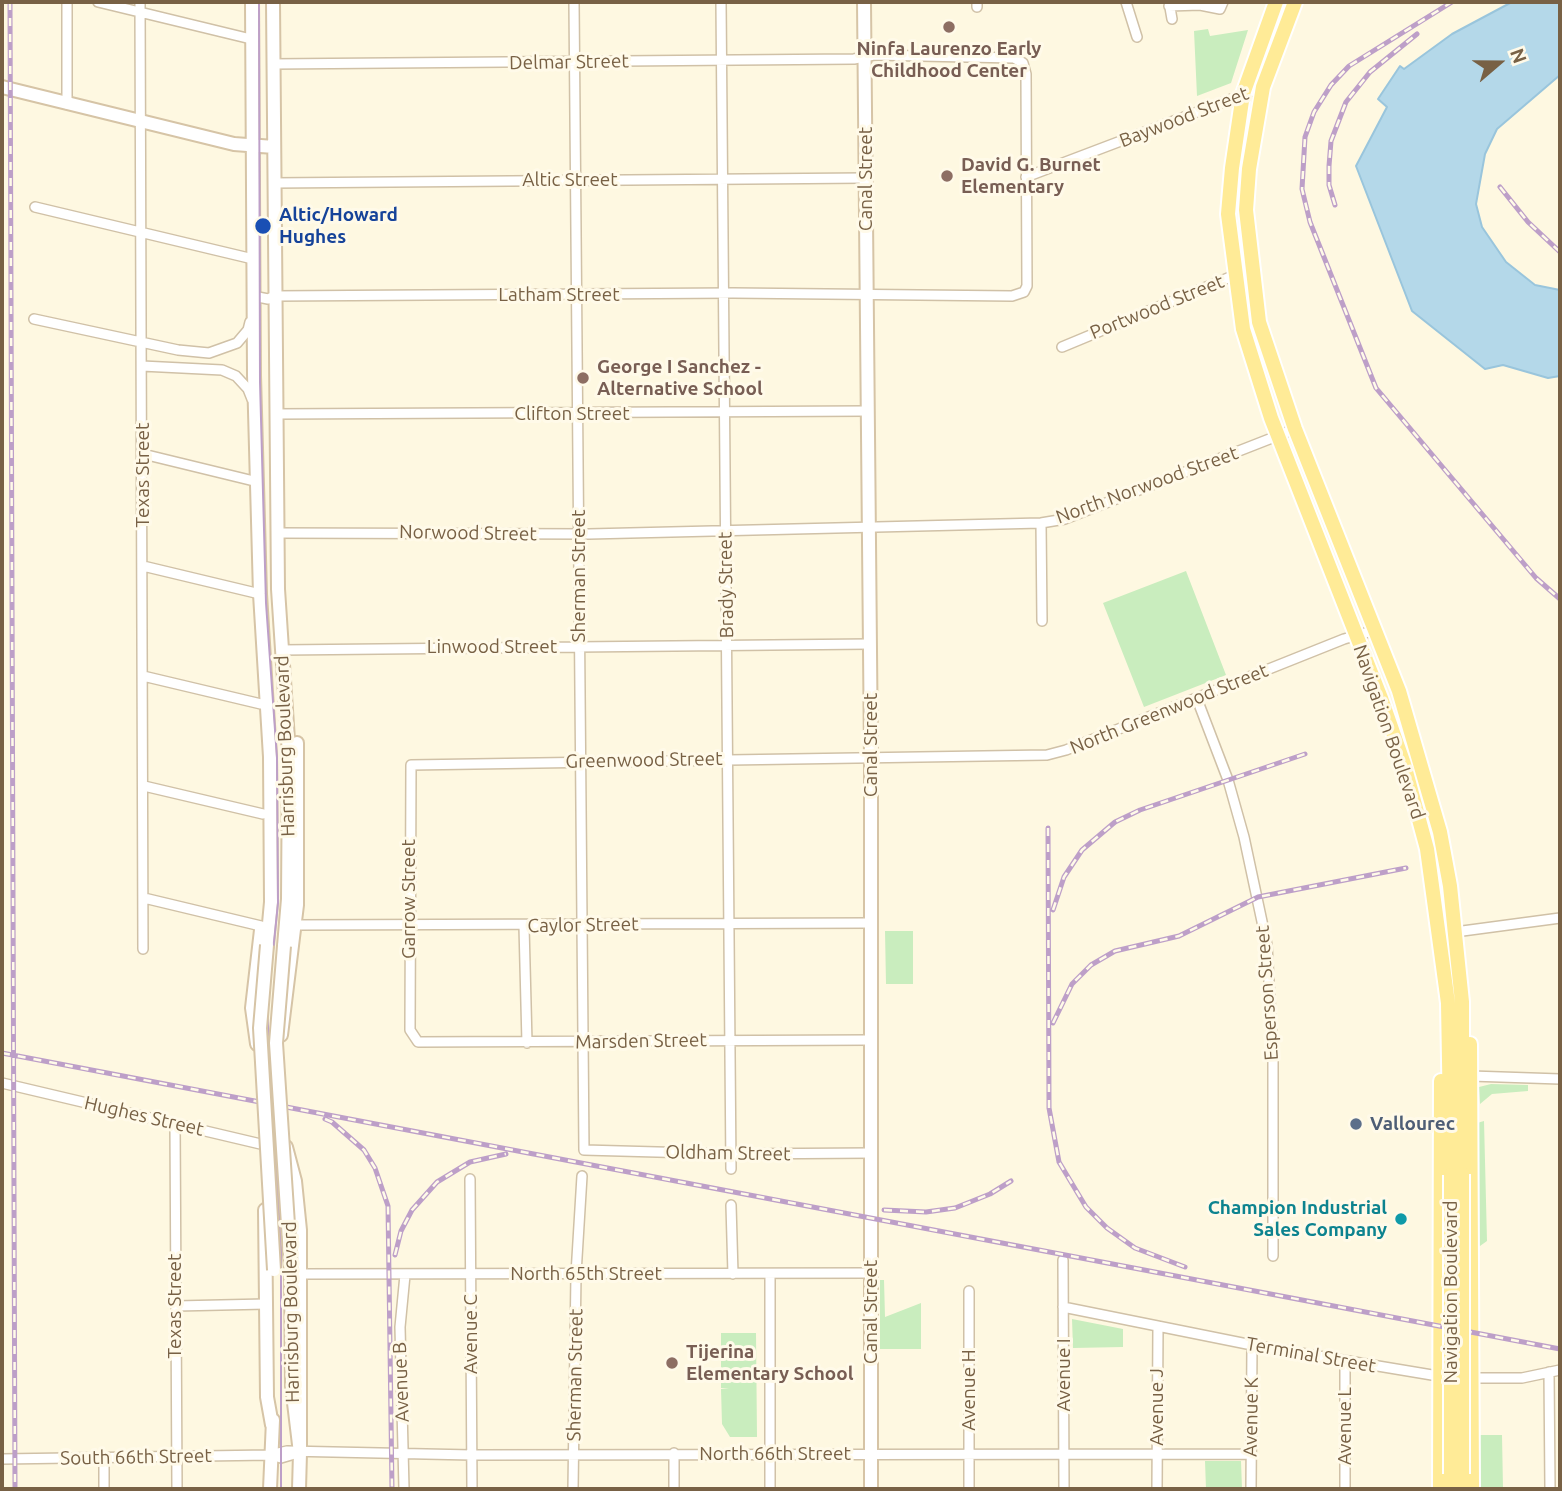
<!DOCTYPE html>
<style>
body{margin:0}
#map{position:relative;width:1562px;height:1491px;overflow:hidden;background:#fef8e1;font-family:Ubuntu,sans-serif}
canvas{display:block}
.frame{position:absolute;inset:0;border:4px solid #786145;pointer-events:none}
.north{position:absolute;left:1464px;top:28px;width:70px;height:70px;-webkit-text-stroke:5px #fffae9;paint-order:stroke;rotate:70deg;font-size:19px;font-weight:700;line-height:28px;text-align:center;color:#786145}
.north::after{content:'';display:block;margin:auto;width:24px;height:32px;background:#786145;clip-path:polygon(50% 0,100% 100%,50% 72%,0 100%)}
</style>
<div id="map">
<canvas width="1562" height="1491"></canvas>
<div class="frame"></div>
<div class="north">N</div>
</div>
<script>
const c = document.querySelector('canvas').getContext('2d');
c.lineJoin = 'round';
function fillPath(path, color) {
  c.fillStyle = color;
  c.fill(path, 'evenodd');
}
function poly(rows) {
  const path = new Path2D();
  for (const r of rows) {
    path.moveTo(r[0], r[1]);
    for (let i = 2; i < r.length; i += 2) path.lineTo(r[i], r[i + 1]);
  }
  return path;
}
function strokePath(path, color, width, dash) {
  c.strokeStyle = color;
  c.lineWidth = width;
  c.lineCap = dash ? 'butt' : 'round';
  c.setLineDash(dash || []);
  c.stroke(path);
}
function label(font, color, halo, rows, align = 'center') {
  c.font = font + ' Ubuntu,sans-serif';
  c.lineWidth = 6;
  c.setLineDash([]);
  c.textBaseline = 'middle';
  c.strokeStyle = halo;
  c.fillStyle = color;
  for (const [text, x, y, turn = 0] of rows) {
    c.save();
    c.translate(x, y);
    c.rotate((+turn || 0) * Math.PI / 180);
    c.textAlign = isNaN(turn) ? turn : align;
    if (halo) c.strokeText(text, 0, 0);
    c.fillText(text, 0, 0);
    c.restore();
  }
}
fillPath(poly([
 [1208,29,1210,36,1248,30,1231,83,1197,96,1194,31],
 [1186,571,1226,675,1144,707,1103,603],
 [885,931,913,931,913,984,886,984],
 [1491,1084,1528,1085,1528,1091,1492,1094,1480,1104,1479,1087],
 [1484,1121,1487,1241,1480,1246,1477,1244,1477,1123],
 [880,1280,884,1280,885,1317,921,1303,921,1349,880,1349],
 [1072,1319,1123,1329,1123,1347,1073,1348],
 [721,1333,756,1333,757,1437,730,1437,722,1424,721,1389,729,1389,721,1388],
 [1479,1435,1502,1435,1503,1489,1479,1489],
 [1205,1461,1241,1461,1242,1489,1206,1489]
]), '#c9edbe');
const water = poly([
 [1512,2,1560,2,1560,75,1497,129,1485,154,1476,204,1482,227,1506,262,1535,285,1560,290,1560,376,1548,378,1503,365,1485,369,1412,311,1356,166,1387,107,1378,99,1400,66,1404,69,1452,34,1512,2]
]);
fillPath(water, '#b4d8e9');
strokePath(water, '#99c5dc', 2);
const street = poly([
 [67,2,67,104],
 [98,2,251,39],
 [140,2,143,949],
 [574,2,584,1150,730,1154,872,1153],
 [721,2,731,1169],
 [1126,2,1137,37],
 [1169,2,1172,19],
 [1169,6,1200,5,1220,9,1223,2],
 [977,7,977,2],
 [1026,177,1263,87],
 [274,183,865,178],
 [35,207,253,259],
 [253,296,268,299,275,296,733,293,1012,296,1024,292,1027,286,1026,74,1023,63,1014,58,874,55,854,59,273,64],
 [34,319,178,350,209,353,237,343,248,330,250,322],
 [1062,347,1252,268],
 [142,366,222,370,236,376,248,389,252,399],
 [276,414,868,411],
 [143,454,258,482],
 [1041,523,1042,621],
 [277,533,589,534,1041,523,1065,519,1295,429],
 [143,566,260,594],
 [282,650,870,644],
 [143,676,261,704],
 [1197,699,1228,780,1244,837,1267,945,1273,1056,1273,1256],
 [144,786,263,814],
 [144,898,261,926],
 [296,925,870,923],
 [524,926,527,1043],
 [1455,932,1560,918],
 [871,1040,418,1042,410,1030,411,765,1047,755,1066,750,1344,639,1376,630],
 [1471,1076,1560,1079],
 [2,1083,269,1146,286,1147],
 [175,1123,177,1489],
 [470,1179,472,1489],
 [731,1205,733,1274],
 [1063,1260,1064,1489],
 [301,1274,871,1273],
 [969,1291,969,1489],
 [176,1306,266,1304],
 [1063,1307,1252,1345,1444,1377],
 [1549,1372,1550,1489],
 [1468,1378,1522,1378,1560,1370],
 [674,1453,674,1489],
 [270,1455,287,1451,472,1455,1251,1454],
 [104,1458,104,1489],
 [2,1459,270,1455,281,1458,298,1453],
 [404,1489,400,1327,405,1275],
 [573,1489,576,1274,582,1176],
 [770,1489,770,1274],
 [1157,1489,1158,1326],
 [1251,1489,1252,1345],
 [1345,1489,1345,1362]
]);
const secondary = poly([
 [252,2,254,375,260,594,270,757,271,902,267,945],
 [273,2,278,589,289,755,288,899,284,946],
 [864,2,871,757,871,1489],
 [2,87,234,144,274,147],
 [281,1035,297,905,297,743],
 [257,1044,252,1008,261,930],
 [263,1061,271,1088,271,1125],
 [286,1147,295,1181,300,1230,300,1453],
 [265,1210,267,1397,272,1425],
 [291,1270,292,1386,300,1453,299,1489],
 [270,1489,273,1420]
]);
const primary = poly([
 [1276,2,1243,94,1232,168,1228,214,1243,329,1271,418,1381,698,1404,764,1427,849,1448,1003,1451,1175],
 [1295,2,1263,87,1249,169,1246,210,1259,322,1295,429,1399,691,1440,832,1450,886,1462,1002,1462,1174],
 [1470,1044,1472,1489],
 [1462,1474,1462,1489],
 [1440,1489,1441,1081],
 [1451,1489,1451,1474]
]);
strokePath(street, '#d0c1a7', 12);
strokePath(secondary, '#d6c4a6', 16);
strokePath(primary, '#fff', 18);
strokePath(street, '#fff', 9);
strokePath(secondary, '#fff', 12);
strokePath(primary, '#ffeb97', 14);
strokePath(poly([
 [259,2,260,382,266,603,277,758,278,903,267,1009,281,1248,281,1489]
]), '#bd9fc8', 2);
const rail = poly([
 [10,2,15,1489],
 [1452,2,1349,66,1331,85,1314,112,1305,137,1302,189,1310,222,1376,388,1536,578,1560,599],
 [1500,187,1528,222,1560,252],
 [1335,205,1329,185,1329,166,1331,141,1346,102,1370,72,1417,34],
 [1048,828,1049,1108,1059,1162,1086,1207,1107,1228,1135,1248,1185,1267],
 [1053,910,1064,877,1082,850,1115,822,1140,810,1305,754],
 [1053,1023,1072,984,1091,965,1115,951,1179,936,1258,897,1406,868],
 [2,1053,1560,1349],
 [325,1119,332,1122,364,1150,375,1168,388,1206,392,1489],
 [884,1210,926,1212,955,1208,990,1194,1011,1181],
 [395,1255,401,1231,412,1210,437,1182,470,1162,506,1154]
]);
strokePath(rail, '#bd9fc8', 5);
strokePath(rail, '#fffae9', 2.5, [8]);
const secondaryBridge = poly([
 [267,945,260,1028,274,1270],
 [284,946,276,1043,291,1270]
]);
const primaryBridge = poly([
 [1462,1174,1462,1474],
 [1451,1474,1451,1175]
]);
strokePath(secondaryBridge, '#d6c4a6', 16, []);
strokePath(primaryBridge, '#fff', 18, []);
strokePath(secondaryBridge, '#fff', 12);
strokePath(primaryBridge, '#ffeb97', 14);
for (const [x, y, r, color] of [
 [949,27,7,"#8d6e63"],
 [947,176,7,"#8d6e63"],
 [263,226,9,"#1a4fb4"],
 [583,378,7,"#8d6e63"],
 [1356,1124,7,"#5c6f8a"],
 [1401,1219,7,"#0f9aa8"],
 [672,1363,7,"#8d6e63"]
]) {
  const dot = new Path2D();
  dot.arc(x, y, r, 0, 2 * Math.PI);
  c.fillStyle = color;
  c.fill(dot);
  strokePath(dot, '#fffae9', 2.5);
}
label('bold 19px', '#785e54', '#fffae9', [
 ["Ninfa Laurenzo Early",949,49,"center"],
 ["Childhood Center",949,71,"center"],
 ["David G. Burnet",961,165],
 ["Elementary",961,187],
 ["George I Sanchez -",597,367],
 ["Alternative School",597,389],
 ["Tijerina",686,1352],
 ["Elementary School",686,1374]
], 'left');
label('19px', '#786145', '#fffae9', [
 ["Delmar Street",569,62,-1],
 ["Baywood Street",1184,117,-21],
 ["Canal Street",866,179,-90],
 ["Altic Street",570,180],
 ["Latham Street",559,295],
 ["Portwood Street",1157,307,-22],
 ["Clifton Street",572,414],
 ["Texas Street",143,475,-90],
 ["North Norwood Street",1147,485,-20],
 ["Norwood Street",468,533,1],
 ["Sherman Street",579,576,-90],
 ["Brady Street",726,585,-91],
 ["Linwood Street",492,647],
 ["North Greenwood Street",1169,709,-22],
 ["Navigation Boulevard",1389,732,71],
 ["Canal Street",871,745,-90],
 ["Harrisburg Boulevard",285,746,-92],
 ["Greenwood Street",644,760,-1],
 ["Garrow Street",409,899,-90],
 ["Caylor Street",583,925,-1],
 ["Esperson Street",1267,993,-94],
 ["Marsden Street",641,1041,-1],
 ["Hughes Street",144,1116,13],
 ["Oldham Street",728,1153,1],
 ["North 65th Street",586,1274],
 ["Navigation Boulevard",1451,1292,-90],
 ["Texas Street",175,1306,-90],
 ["Harrisburg Boulevard",291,1312,-91],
 ["Canal Street",871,1312,-90],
 ["Avenue C",471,1334,-90],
 ["Terminal Street",1311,1355,10],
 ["Sherman Street",575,1375,-89],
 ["Avenue I",1064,1375,-90],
 ["Avenue B",401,1382,-92],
 ["Avenue H",969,1390,-90],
 ["Avenue J",1157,1407,-90],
 ["Avenue K",1251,1417,-89],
 ["Avenue L",1345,1426,-90],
 ["North 66th Street",775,1454],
 ["South 66th Street",136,1457,-1]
]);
label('bold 19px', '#164399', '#fffae9', [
 ["Altic/Howard",279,215],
 ["Hughes",279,237]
], 'left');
label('bold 19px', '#4e5e75', '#fffae9', [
 ["Vallourec",1370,1124]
], 'left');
label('bold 19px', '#0d838f', '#fffae9', [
 ["Champion Industrial",1387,1208],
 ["Sales Company",1387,1230]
], 'right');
</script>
